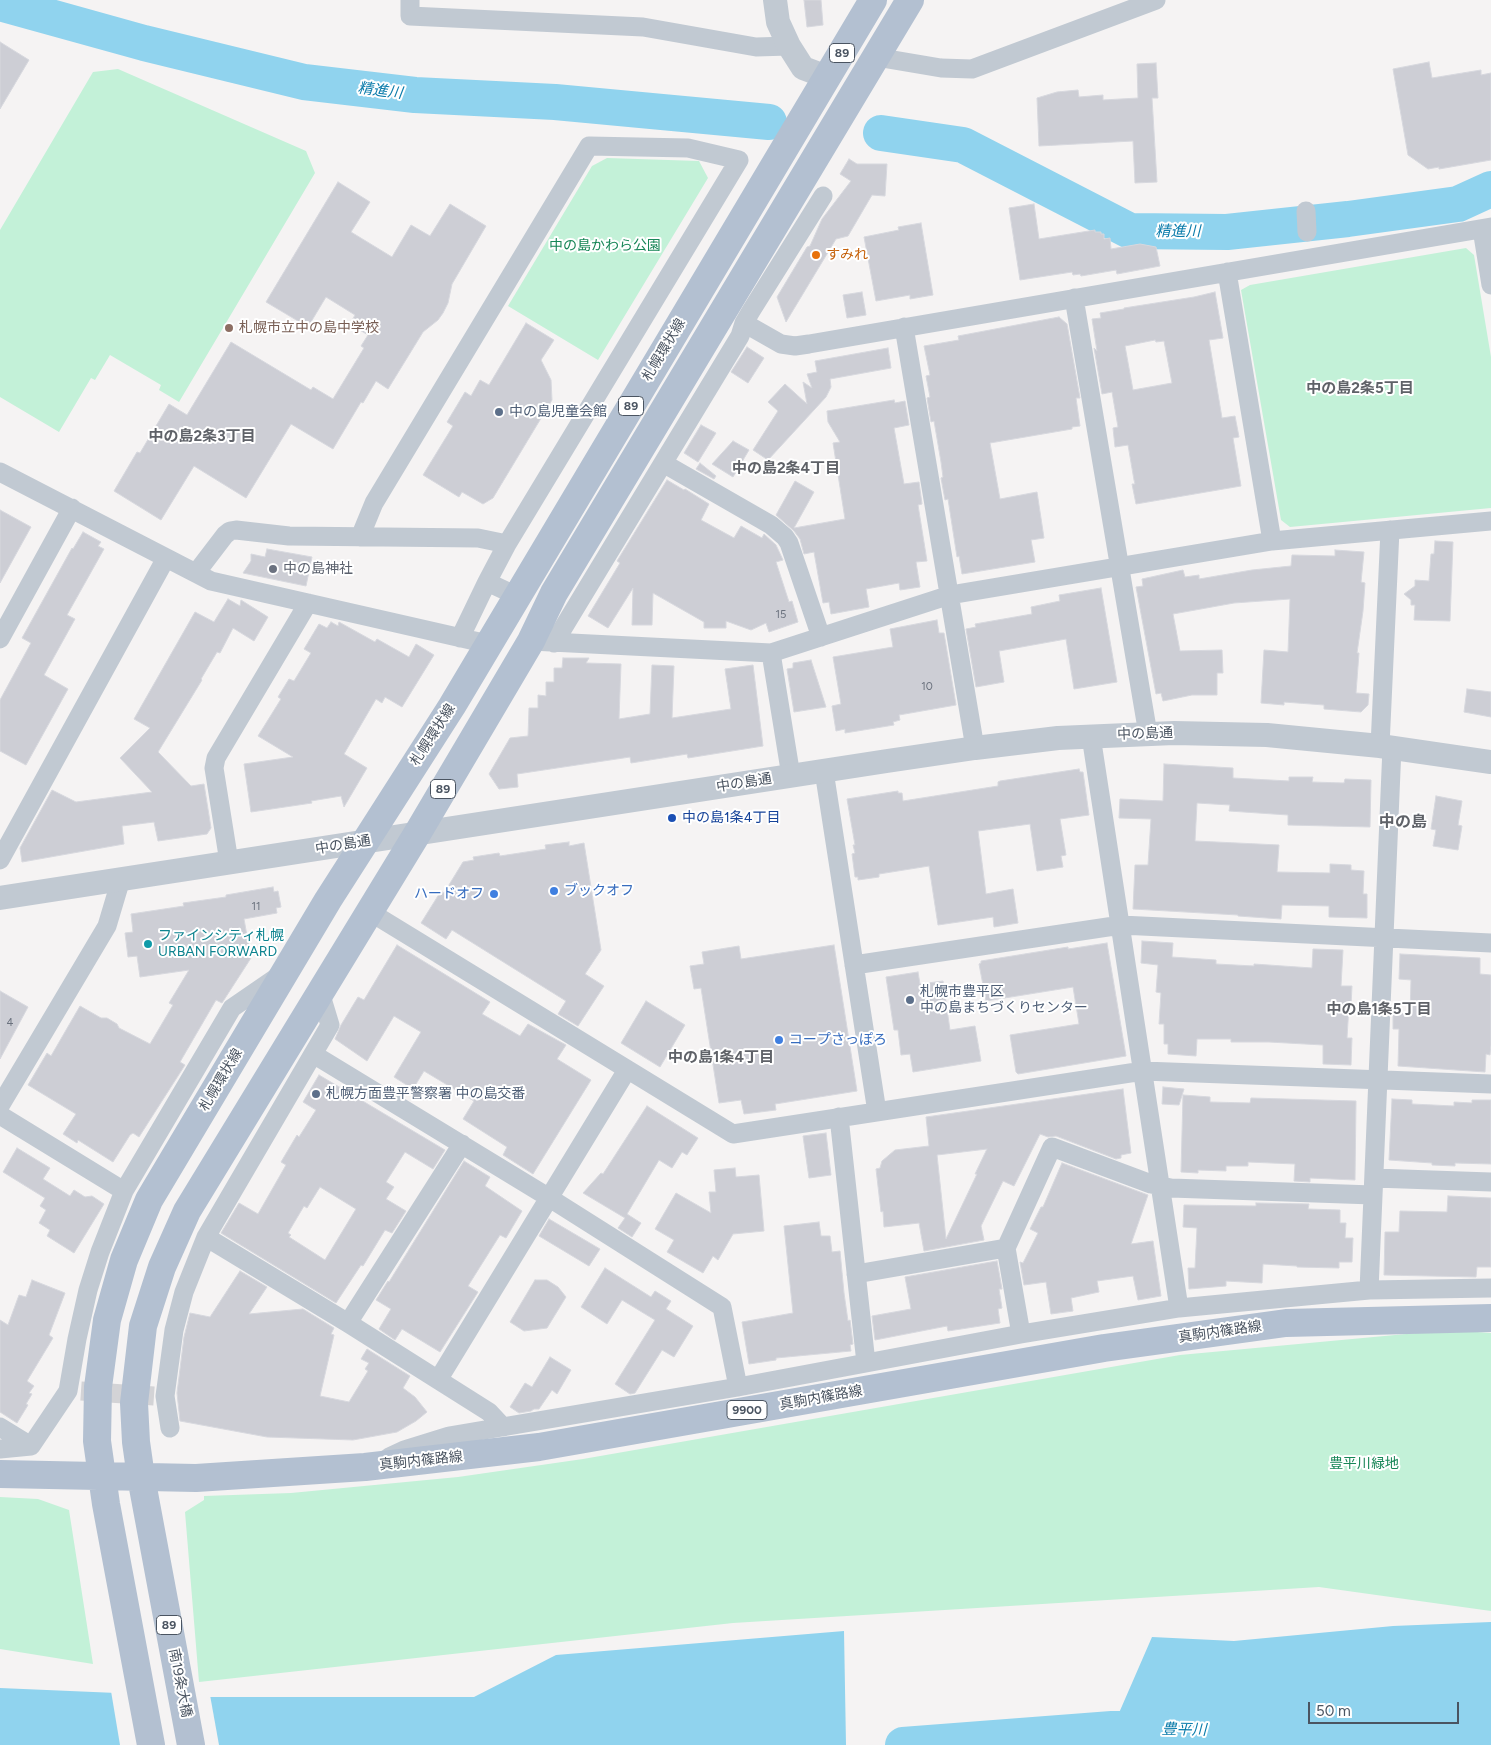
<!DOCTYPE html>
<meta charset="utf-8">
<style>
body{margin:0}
#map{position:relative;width:1491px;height:1745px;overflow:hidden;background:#f5f3f3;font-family:Figtree,sans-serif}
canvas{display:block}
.scale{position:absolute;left:1308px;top:1702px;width:151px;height:22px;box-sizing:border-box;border:2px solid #4a5461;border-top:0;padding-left:6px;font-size:15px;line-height:18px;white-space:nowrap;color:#4a5461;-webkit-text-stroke:4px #fff;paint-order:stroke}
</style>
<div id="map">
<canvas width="1491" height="1745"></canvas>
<div class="scale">50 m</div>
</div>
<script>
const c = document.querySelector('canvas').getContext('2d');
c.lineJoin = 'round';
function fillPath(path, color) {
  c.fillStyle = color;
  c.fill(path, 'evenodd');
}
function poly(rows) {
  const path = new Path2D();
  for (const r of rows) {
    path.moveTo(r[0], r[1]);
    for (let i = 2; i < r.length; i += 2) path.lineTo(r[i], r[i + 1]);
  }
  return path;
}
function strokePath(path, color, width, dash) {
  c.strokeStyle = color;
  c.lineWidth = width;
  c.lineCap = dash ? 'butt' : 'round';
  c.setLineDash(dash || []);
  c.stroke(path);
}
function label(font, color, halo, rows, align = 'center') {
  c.font = font + ' Figtree,"Noto Sans JP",sans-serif';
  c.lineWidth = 4;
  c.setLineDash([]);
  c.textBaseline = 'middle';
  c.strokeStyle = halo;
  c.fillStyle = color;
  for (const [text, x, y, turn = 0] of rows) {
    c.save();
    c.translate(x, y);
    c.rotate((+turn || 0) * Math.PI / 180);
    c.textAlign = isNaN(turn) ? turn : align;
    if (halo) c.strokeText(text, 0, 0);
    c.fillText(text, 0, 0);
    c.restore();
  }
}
fillPath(poly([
 [118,69,306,151,315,173,179,402,159,390,161,385,110,355,95,380,91,378,59,432,0,397,0,230,93,72],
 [607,158,699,161,708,178,598,360,508,306,592,166],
 [1466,248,1474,255,1491,357,1491,508,1290,527,1281,520,1241,290,1250,285],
 [1449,1330,1491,1333,1491,1611,1319,1587,733,1623,199,1682,185,1512,204,1500,204,1496,291,1493,458,1477,583,1459,1180,1355],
 [0,1497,38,1499,69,1510,93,1664,0,1649]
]), '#c3f1d8');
fillPath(poly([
 [1491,1622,1491,1745,1107,1745,1112,1729,1152,1637,1234,1641,1393,1626],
 [844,1631,846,1745,0,1745,0,1688,210,1697,474,1697,556,1655]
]), '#90d3ee');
fillPath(poly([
 [111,1691,210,1695,219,1745,120,1745]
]), '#f5f3f3');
strokePath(poly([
 [0,3,144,43,304,82,415,95,555,102,769,122],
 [881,133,963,145,1130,231,1227,232,1348,219,1458,204,1491,189],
 [903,1745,1112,1729,1162,1729]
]), '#90d3ee', 36);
const building = poly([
 [804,0,821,0,823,25,807,27,804,0],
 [0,42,29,60,0,109,0,42],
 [1429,62,1432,78,1481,70,1481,75,1491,73,1491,160,1439,169,1439,167,1428,169,1408,155,1393,69,1429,62],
 [1156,63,1158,98,1152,98,1157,182,1135,183,1133,141,1039,146,1037,98,1057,92,1078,90,1079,97,1103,95,1103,100,1138,98,1137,64,1156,63],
 [849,159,857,164,887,164,885,196,872,195,848,236,836,239,786,322,777,297,807,247,810,246,822,219,851,181,840,174,849,159],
 [338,182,370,202,351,232,392,257,411,225,430,236,450,204,486,226,452,284,448,303,443,313,438,320,423,332,388,389,376,381,363,403,361,402,333,449,291,424,246,498,194,466,161,520,114,491,137,452,140,453,169,404,187,415,231,342,311,390,313,387,333,399,364,348,361,346,368,335,350,324,355,315,326,297,308,327,266,302,338,182],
 [1034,204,1039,239,1095,230,1095,232,1101,232,1101,234,1104,234,1104,239,1110,238,1111,249,1140,244,1156,247,1160,266,1117,274,1116,270,1081,276,1080,274,1073,275,1072,272,1020,280,1009,208,1034,204],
 [921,223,933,295,910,299,910,295,876,301,864,237,899,230,898,227,921,223],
 [862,292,866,315,847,318,843,295,862,292],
 [1215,292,1223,338,1209,340,1222,418,1235,416,1239,437,1233,438,1241,486,1136,504,1132,484,1135,484,1134,480,1128,445,1115,447,1113,428,1118,427,1112,392,1102,394,1094,348,1097,351,1092,319,1101,318,1100,313,1124,309,1124,308,1194,297,1215,292],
 [1155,340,1156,342,1164,341,1172,383,1133,390,1125,346,1155,340],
 [1059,317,1067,324,1080,398,1076,398,1080,426,1072,427,1072,429,990,443,1000,499,1037,492,1044,538,1031,540,1035,562,962,574,959,556,957,557,948,499,945,500,941,478,943,477,941,462,934,421,931,422,927,398,930,397,926,376,930,375,924,346,959,340,958,336,1059,317],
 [526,323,554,340,541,360,551,380,552,400,493,498,483,504,462,492,459,497,423,475,453,426,447,422,465,392,471,396,480,380,489,385,526,323],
 [747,347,764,358,748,383,731,372,747,347],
 [888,348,891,368,830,379,831,387,826,397,768,460,753,450,778,411,768,402,785,384,807,404,803,382,812,388,807,374,817,372,815,361,888,348],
 [894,400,895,403,905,401,909,425,894,428,904,484,919,482,922,504,918,505,927,561,916,562,920,587,900,590,899,583,866,589,869,607,831,614,829,602,823,603,814,552,804,554,800,539,794,531,776,515,795,481,814,492,794,528,845,519,833,443,840,442,828,422,827,411,894,400],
 [701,425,716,433,698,462,684,453,701,425],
 [733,441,749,450,733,477,712,464,733,441],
 [700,463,716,476,714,479,696,469,700,463],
 [667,480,684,490,685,489,709,504,701,520,734,538,741,526,762,538,764,534,776,545,783,560,776,562,789,602,792,601,798,622,769,632,766,623,751,630,726,621,726,628,704,628,704,622,653,593,652,625,632,625,633,588,608,628,588,616,620,563,617,561,667,480],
 [0,510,31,527,0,583,0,510],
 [83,532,101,542,98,546,104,549,67,615,75,619,44,675,68,689,26,765,0,751,0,700,31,643,22,638,72,548,73,549,83,532],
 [1435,541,1453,542,1450,621,1414,620,1415,605,1411,605,1411,600,1404,594,1415,586,1415,580,1429,581,1431,554,1434,554,1435,541],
 [267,549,312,557,306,586,243,573,251,561,251,554,265,557,267,549],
 [1335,550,1364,552,1361,582,1365,583,1363,611,1357,653,1359,653,1356,693,1369,694,1368,705,1361,712,1324,709,1324,705,1284,702,1284,705,1261,703,1264,650,1288,652,1290,599,1234,603,1173,614,1180,651,1222,650,1223,673,1217,673,1217,695,1192,695,1163,701,1161,693,1156,694,1136,587,1143,586,1142,579,1183,570,1185,577,1199,575,1199,579,1252,570,1291,566,1292,555,1335,556,1335,550],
 [1101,588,1117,682,1074,689,1066,639,999,651,1004,682,976,687,966,629,976,627,975,624,1032,614,1031,607,1060,601,1059,595,1101,588],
 [228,599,240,606,241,600,268,617,254,641,233,628,220,653,217,652,201,679,202,680,158,752,191,786,204,784,211,828,207,834,158,841,154,822,122,826,124,844,22,862,20,848,52,790,76,802,152,792,120,758,150,728,134,719,195,612,214,622,228,599],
 [937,620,939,633,944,633,956,705,899,715,900,720,893,722,894,725,845,733,845,729,836,731,832,706,841,704,833,657,893,647,890,629,937,620],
 [331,622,338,626,339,622,375,642,377,639,409,657,416,644,434,655,402,707,385,697,382,703,376,699,344,754,367,768,344,807,341,796,311,801,312,803,251,812,244,764,293,757,258,736,281,699,278,697,289,679,294,681,311,653,304,649,319,624,327,628,331,622],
 [563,658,589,658,586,663,621,664,619,719,650,714,652,665,674,666,672,718,731,709,725,669,753,665,763,746,688,758,687,754,631,763,630,757,517,774,518,787,499,789,489,774,510,738,528,736,529,708,538,708,538,695,546,696,546,682,554,682,554,668,562,668,563,658],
 [811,660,826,707,794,712,787,669,793,668,793,663,811,660],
 [1467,689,1491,692,1491,717,1464,712,1467,689],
 [1164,764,1233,768,1233,778,1289,781,1289,777,1313,777,1312,782,1344,783,1345,779,1371,780,1370,827,1288,825,1288,815,1229,811,1230,805,1197,803,1195,841,1279,845,1277,872,1330,873,1330,864,1351,865,1351,870,1364,871,1363,894,1367,894,1367,918,1329,917,1329,906,1282,905,1281,919,1238,916,1238,915,1133,909,1135,865,1148,865,1151,819,1119,818,1120,799,1163,801,1164,764],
 [1079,769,1080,772,1083,772,1089,815,1060,819,1066,855,1061,856,1063,867,1037,871,1030,824,978,831,986,894,1013,889,1018,923,994,927,993,917,938,925,929,866,879,874,879,877,858,880,858,877,855,877,852,854,855,853,853,845,855,845,847,799,898,791,898,793,902,793,903,801,998,786,998,782,1000,781,1079,769],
 [1436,796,1462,801,1458,825,1462,826,1458,850,1433,846,1436,830,1431,829,1436,796],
 [569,842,569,846,584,843,601,950,585,974,604,986,578,1026,558,1014,566,1001,452,930,446,939,421,923,441,891,444,893,463,862,474,860,473,857,499,853,500,856,546,849,545,845,569,842],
 [273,887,274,892,278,891,281,907,276,908,277,913,244,919,251,958,222,1003,216,1000,180,1062,185,1065,139,1137,133,1133,130,1135,113,1162,78,1140,77,1143,63,1134,76,1114,28,1085,47,1053,51,1056,80,1006,101,1018,107,1018,117,1024,119,1028,150,1044,173,1005,169,1003,189,970,140,977,137,956,128,957,125,933,133,932,131,914,184,906,183,903,226,897,226,895,273,887],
 [1142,941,1173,943,1172,957,1216,960,1216,964,1254,966,1254,964,1312,968,1313,949,1343,950,1341,986,1352,986,1351,1006,1349,1005,1347,1038,1352,1038,1351,1065,1323,1064,1323,1045,1269,1042,1231,1042,1231,1039,1197,1039,1196,1056,1168,1054,1168,1044,1164,1044,1164,1024,1159,1024,1161,993,1156,992,1158,965,1141,963,1142,941],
 [1107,943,1126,1056,1018,1074,1016,1072,1010,1035,1079,1024,1073,987,986,1001,979,964,981,963,981,961,1068,947,1068,949,1107,943],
 [397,945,490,1002,482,1014,520,1036,528,1024,566,1045,557,1059,591,1080,533,1174,503,1155,507,1147,463,1119,474,1101,424,1071,413,1089,394,1077,421,1032,394,1016,367,1061,335,1039,341,1025,358,997,364,1000,397,945],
 [834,945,857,1091,775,1104,776,1110,744,1114,741,1100,719,1103,701,988,694,989,690,966,704,964,702,952,739,946,741,959,834,945],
 [1400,954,1480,958,1480,974,1491,975,1491,1045,1490,1055,1486,1054,1485,1072,1398,1066,1399,1029,1393,1029,1393,1013,1410,1014,1411,980,1399,979,1400,954],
 [918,972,920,984,943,981,950,1030,975,1026,981,1061,913,1072,910,1054,901,1055,898,1030,894,1030,886,977,918,972],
 [0,991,28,1007,0,1059,0,991],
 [646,1001,685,1025,660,1067,621,1043,646,1001],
 [319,1075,445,1150,433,1169,405,1152,386,1182,394,1187,386,1199,406,1211,392,1233,385,1230,363,1266,361,1265,336,1303,221,1233,239,1203,258,1214,286,1165,281,1162,297,1135,299,1137,316,1110,303,1102,319,1075],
 [320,1187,356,1209,325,1260,289,1237,291,1235,288,1233,304,1206,307,1208,320,1187],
 [1163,1087,1184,1089,1179,1105,1162,1104,1163,1087],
 [1123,1089,1131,1153,1121,1155,1121,1158,1116,1159,1056,1136,1048,1137,1040,1134,1014,1186,1003,1181,981,1226,984,1240,924,1251,919,1223,884,1227,883,1211,881,1212,876,1169,880,1168,882,1161,895,1150,929,1146,926,1117,1123,1089],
 [987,1149,975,1174,977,1174,946,1239,937,1155,987,1149],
 [1183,1095,1210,1097,1210,1102,1250,1103,1251,1098,1356,1101,1355,1180,1310,1178,1310,1182,1294,1181,1295,1164,1248,1162,1248,1166,1226,1166,1226,1171,1198,1170,1198,1173,1181,1172,1183,1095],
 [1392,1099,1412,1100,1412,1104,1454,1106,1454,1102,1472,1103,1472,1100,1491,1100,1491,1164,1455,1163,1455,1166,1432,1165,1432,1163,1389,1160,1392,1099],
 [647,1106,698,1138,687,1155,682,1152,672,1168,659,1160,627,1214,641,1223,632,1237,618,1228,625,1218,583,1193,601,1173,603,1174,647,1106],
 [826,1133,831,1175,809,1178,803,1136,826,1133],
 [17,1148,50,1168,43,1179,70,1196,74,1190,85,1197,92,1196,104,1204,74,1253,47,1236,50,1230,39,1223,46,1210,40,1206,45,1198,3,1172,17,1148],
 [464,1161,490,1177,485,1186,522,1211,506,1238,500,1235,468,1286,478,1292,440,1352,402,1329,395,1340,379,1329,391,1309,376,1300,388,1281,389,1282,464,1161],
 [1062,1163,1148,1195,1131,1244,1153,1241,1161,1296,1138,1300,1133,1276,1097,1281,1099,1292,1071,1298,1073,1311,1051,1314,1046,1282,1024,1285,1020,1262,1023,1263,1038,1233,1030,1229,1041,1207,1043,1207,1062,1163],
 [735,1168,736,1177,759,1175,764,1231,733,1234,718,1260,713,1256,703,1273,667,1252,674,1240,655,1229,676,1193,711,1213,709,1192,716,1192,714,1170,735,1168],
 [1448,1196,1491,1198,1491,1267,1477,1267,1476,1277,1384,1275,1385,1232,1399,1232,1400,1211,1447,1212,1448,1196],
 [1256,1203,1309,1204,1308,1209,1340,1210,1340,1223,1346,1223,1345,1238,1353,1238,1352,1262,1339,1262,1339,1268,1297,1267,1297,1266,1263,1264,1262,1283,1226,1281,1226,1286,1189,1289,1188,1268,1195,1268,1197,1228,1183,1227,1184,1205,1256,1206,1256,1203],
 [549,1219,600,1249,589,1266,539,1236,549,1219],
 [819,1222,821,1236,830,1236,832,1252,840,1251,844,1293,848,1321,850,1320,853,1344,850,1345,851,1351,776,1358,776,1360,749,1364,742,1322,793,1313,784,1226,819,1222],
 [997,1261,1002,1289,999,1289,1002,1308,998,1309,1000,1323,948,1331,947,1326,875,1340,872,1316,911,1309,905,1277,997,1261],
 [605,1268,651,1297,655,1291,671,1301,666,1309,693,1326,674,1357,662,1350,635,1393,630,1394,615,1384,655,1320,622,1300,607,1324,581,1307,605,1268],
 [240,1271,267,1287,249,1314,303,1309,334,1328,331,1334,334,1335,320,1396,349,1402,368,1371,365,1369,369,1363,361,1359,367,1349,410,1376,403,1388,415,1397,427,1412,416,1421,397,1432,353,1440,267,1437,180,1421,177,1393,184,1337,190,1313,210,1317,240,1271],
 [32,1280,65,1293,49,1335,53,1338,27,1381,34,1386,29,1393,32,1394,26,1404,28,1405,17,1423,0,1412,0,1320,8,1325,19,1295,26,1297,32,1280],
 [535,1280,547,1280,558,1287,566,1297,547,1328,524,1331,510,1322,535,1280],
 [550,1357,571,1370,557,1394,552,1390,539,1409,534,1409,531,1411,519,1413,510,1407,525,1383,532,1387,550,1357]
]);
fillPath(building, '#cdced5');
strokePath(building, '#d7d8de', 1);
strokePath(poly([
 [81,1391,154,1396]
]), '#d3d3d6', 19, [19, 9]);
strokePath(poly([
 [410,0,410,16,643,27,756,47,789,46],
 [876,57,941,68,972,69,1156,0],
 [1306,211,1307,232],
 [1482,229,1491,285],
 [1227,272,1272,541],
 [1074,298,1148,734],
 [744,323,781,344,795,346,809,344,1491,227],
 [904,327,975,748],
 [663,463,771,525,785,537,789,543,821,637],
 [0,472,211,581,488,644],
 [360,537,374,503,589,146,688,148,739,160,507,544],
 [196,573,225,535,230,531,236,530,289,536,478,538,507,544,487,582,517,596],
 [460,638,487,582],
 [0,639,72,508],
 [531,641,771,653,950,595,1272,541,1491,521],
 [554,643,740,336,744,323,751,311,823,196],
 [771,653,791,776],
 [1091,736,1179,1308],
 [1380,746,1390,530],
 [824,771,877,1112],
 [0,860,166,558],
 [229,862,214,768,216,758,308,603],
 [370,912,733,1134,1143,1071,1491,1084],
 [854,965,1121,925,1491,943],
 [313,1054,548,1197,722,1307,738,1387],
 [0,1106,107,926,121,879],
 [0,1115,124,1191],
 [839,1117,866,1363],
 [1374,1178,1491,1182],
 [206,1237,348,1323,489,1412,503,1427],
 [856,1274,1006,1248],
 [1369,1290,1392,747],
 [348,1323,462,1144],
 [1021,1334,1006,1248,1052,1147,1151,1184,1171,1188,1373,1195],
 [438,1380,627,1070],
 [0,1427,31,1446,68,1391,77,1339,88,1290,100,1252,124,1191,232,1008,280,975],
 [170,1428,165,1396,174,1330,184,1292,206,1237,330,1025,320,992],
 [0,1449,31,1446],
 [389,1457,404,1450,449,1436,738,1387,1021,1334,1179,1308,1369,1290,1491,1288]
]), '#c1c9d2', 19);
strokePath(poly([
 [775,0,778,22,789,46,803,68,827,77],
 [0,898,887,761,975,748,1058,738,1174,733,1267,735,1380,746,1491,762]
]), '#c1c9d2', 24);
strokePath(poly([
 [0,1474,196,1478,365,1467,539,1447,1104,1348,1286,1323,1491,1318],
 [151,1745,106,1504,97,1441,98,1387,107,1320,124,1260,149,1200,328,900,452,706,873,0],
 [191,1745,141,1477,136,1442,134,1403,143,1326,162,1267,187,1211,417,834,531,641,554,593,910,0]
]), '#b3c0d1', 28);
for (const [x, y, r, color] of [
 [816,255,5,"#e8710a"],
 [229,328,5,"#8d6e63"],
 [499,412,5,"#5c6f8a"],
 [273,569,5,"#6b7280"],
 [672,818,5,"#1a4fb4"],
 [554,891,5,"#3f7fe0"],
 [494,894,5,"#3f7fe0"],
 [148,944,5,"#0f9aa8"],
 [910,1000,5,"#5c6f8a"],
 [779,1040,5,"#3f7fe0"],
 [316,1094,5,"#5c6f8a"]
]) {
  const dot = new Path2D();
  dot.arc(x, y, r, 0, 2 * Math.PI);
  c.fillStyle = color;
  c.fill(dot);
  strokePath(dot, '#fff', 2);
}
label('11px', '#6b727e', null, [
 ["15",781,615],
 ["10",927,687],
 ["11",256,907],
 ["4",10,1023]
]);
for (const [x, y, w] of [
 [842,53,25],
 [631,406,25],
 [443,789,25],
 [747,1410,40],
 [169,1625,25]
]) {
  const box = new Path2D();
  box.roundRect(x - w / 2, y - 9.5, w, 19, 4);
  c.fillStyle = '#fff';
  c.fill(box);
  strokePath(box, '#4a5461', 1);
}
label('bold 12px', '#4a5461', null, [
 ["89",842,53],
 ["89",631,406],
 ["89",443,789],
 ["9900",747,1410],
 ["89",169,1625]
]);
label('14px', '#178657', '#fff', [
 ["中の島かわら公園",605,246],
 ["豊平川緑地",1364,1464]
]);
label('14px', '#c56008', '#fff', [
 ["すみれ",826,255]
], 'left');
label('14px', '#785e54', '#fff', [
 ["札幌市立中の島中学校",239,328]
], 'left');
label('14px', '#4a5461', '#fff', [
 ["札幌環状線",664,350,-59],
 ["中の島通",1145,734,-2],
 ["札幌環状線",433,735,-57],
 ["中の島通",744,783,-9],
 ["中の島通",343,845,-9],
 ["札幌環状線",221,1080,-59],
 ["真駒内篠路線",1220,1332,-8],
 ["真駒内篠路線",821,1398,-10],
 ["真駒内篠路線",421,1461,-6],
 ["南19条大橋",180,1683,79]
]);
label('14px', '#4e5e75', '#fff', [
 ["中の島児童会館",509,412],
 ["札幌市豊平区",920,992],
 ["中の島まちづくりセンター",920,1008],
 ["札幌方面豊平警察署 中の島交番",326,1094]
], 'left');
label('14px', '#5b616d', '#fff', [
 ["中の島神社",283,569]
], 'left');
label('14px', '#164399', '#fff', [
 ["中の島1条4丁目",682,818]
], 'left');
label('14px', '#366cbe', '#fff', [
 ["ブックオフ",564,891],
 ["ハードオフ",484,894,"right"],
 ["コープさっぽろ",789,1040]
], 'left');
label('14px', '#0d838f', '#fff', [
 ["ファインシティ札幌",158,936],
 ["URBAN FORWARD",158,952]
], 'left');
label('italic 15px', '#0b7cab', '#fff', [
 ["精進川",380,91,7],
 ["精進川",1178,232],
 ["豊平川",1184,1730,1]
]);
label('bold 15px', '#5f6268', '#fff', [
 ["中の島2条5丁目",1360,389],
 ["中の島2条3丁目",202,437],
 ["中の島2条4丁目",786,469],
 ["中の島1条5丁目",1379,1010],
 ["中の島1条4丁目",721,1058]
]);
label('bold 16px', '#5f6268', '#fff', [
 ["中の島",1403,822]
]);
</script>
